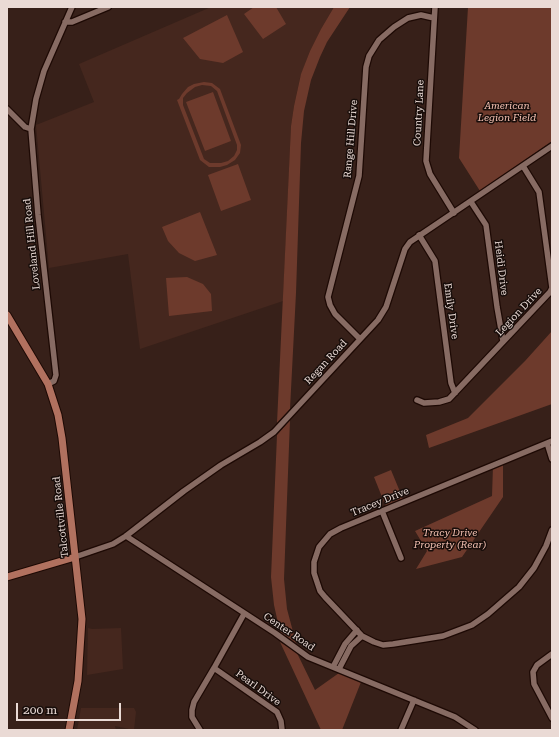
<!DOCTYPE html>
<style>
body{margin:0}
#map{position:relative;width:559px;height:737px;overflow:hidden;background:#372019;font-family:"Roboto Serif",serif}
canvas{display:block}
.frame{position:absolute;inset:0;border:8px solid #eadad5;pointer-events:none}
.scale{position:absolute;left:16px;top:703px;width:105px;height:18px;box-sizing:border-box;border:2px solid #eadad5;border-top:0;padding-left:5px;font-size:12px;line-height:14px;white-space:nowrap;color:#eadad5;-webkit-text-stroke:3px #170d0a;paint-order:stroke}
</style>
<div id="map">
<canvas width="559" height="737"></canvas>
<div class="frame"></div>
<div class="scale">200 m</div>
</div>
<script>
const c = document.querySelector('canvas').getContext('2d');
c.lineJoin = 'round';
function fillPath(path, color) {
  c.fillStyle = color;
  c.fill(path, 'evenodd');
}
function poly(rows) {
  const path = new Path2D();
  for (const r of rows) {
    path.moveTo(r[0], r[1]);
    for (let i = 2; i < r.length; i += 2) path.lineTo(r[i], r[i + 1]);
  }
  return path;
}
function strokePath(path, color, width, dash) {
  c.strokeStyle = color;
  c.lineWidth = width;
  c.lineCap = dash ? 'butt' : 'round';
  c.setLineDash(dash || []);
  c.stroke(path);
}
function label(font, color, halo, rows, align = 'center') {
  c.font = font + ' "Roboto Serif",serif';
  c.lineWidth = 3;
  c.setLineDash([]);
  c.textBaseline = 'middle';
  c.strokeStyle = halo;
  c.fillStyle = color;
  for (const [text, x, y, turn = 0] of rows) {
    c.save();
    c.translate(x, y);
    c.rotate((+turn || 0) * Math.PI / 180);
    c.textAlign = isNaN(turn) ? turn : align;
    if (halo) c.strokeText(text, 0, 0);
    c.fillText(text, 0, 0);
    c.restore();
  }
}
fillPath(poly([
 [211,7,334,7,321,29,310,51,300,78,294,106,291,126,283,301,140,349,128,254,49,268,36,125,94,102,79,64],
 [88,628,92,629,121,628,123,669,87,675],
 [81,708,134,708,136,712,134,730,115,726,116,730,77,730]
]), '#45271e');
fillPath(poly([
 [254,7,276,7,286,24,263,39,244,14],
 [334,7,350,7,327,42,320,57,311,80,304,111,301,143,296,293,290,409,277,423,291,126,294,106,301,74,310,51,321,29],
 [468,7,552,7,552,141,480,191,459,158],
 [227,15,243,52,223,63,200,59,183,38],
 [204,82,212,83,220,89,241,145,240,153,235,160,227,165,220,167,209,167,200,160,177,100,179,99,182,94,188,87,194,84],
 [202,85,211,86,217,91,237,145,237,150,234,156,228,161,221,163,210,163,204,159,183,105,183,98,187,93,195,87],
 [213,92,231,141,205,151,186,102],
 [238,164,251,200,221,211,208,175],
 [200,212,217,255,195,261,179,253,168,241,162,227],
 [187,277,203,284,211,294,212,311,169,316,166,278],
 [552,331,552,404,429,448,426,435,468,418,525,361],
 [290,420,284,579,287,609,296,643,280,632,274,605,271,577,277,435],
 [503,462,503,497,462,557,416,569,427,551,415,531,492,496,493,466],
 [391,470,403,499,386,507,374,477],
 [280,642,297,653,315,690,339,673,361,682,342,730,321,730]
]), '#6d3a2c');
const minor = poly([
 [435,7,426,161,430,174,454,213],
 [65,22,72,22,108,7],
 [7,109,25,127,31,129],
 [471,202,486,225,497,307,503,341],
 [419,235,435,261,451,383,455,393],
 [360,339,335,314,330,305,328,297,359,176,366,67,369,56,379,40,394,27,408,18,421,15,434,18],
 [48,384,54,381,56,375,38,215,31,129,36,99,44,71,72,7],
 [417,400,424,403,439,402,449,399,550,292,552,288,539,192,523,166],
 [552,441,341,528,330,534,319,547,314,562,314,573,320,591,325,597,362,636,374,642,383,645,393,644,443,636,472,625,488,614,519,587,534,568,546,546,552,530],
 [547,443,552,459],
 [382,511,401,558],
 [126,536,275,633,308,657,455,717,475,730],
 [75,557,113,544,126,536,184,491,221,465,260,442,274,432,378,320,386,307,405,249,410,242,552,146],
 [552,654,537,665,533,672,534,684,552,718],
 [333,667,345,644,357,630],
 [214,668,244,614],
 [339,669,351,646,362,636],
 [200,730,192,717,192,710,194,702,214,668,277,712,281,721,282,730],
 [401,730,414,700]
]);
const major = poly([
 [7,315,48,384,58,415,62,438,82,619,78,681,69,730],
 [7,577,75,557]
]);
strokePath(minor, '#1d0904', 8);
strokePath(major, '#1d0904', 9);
strokePath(minor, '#876b63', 5.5);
strokePath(major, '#b1715f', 7);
label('italic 10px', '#f7c3b4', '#170d0a', [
 ["American",507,106],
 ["Legion Field",507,118],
 ["Tracy Drive",450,533],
 ["Property (Rear)",450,545]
]);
label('10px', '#eadad5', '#170d0a', [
 ["Country Lane",419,113,-87],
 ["Range Hill Drive",351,139,-85],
 ["Loveland Hill Road",32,244,-96],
 ["Heidi Drive",501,268,83],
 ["Emily Drive",451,311,82],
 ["Legion Drive",519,312,-47],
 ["Regan Road",326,362,-47],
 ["Tracey Drive",380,502,-22],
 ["Talcottville Road",61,517,-96],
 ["Center Road",289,632,34],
 ["Pearl Drive",258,688,36]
]);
</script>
